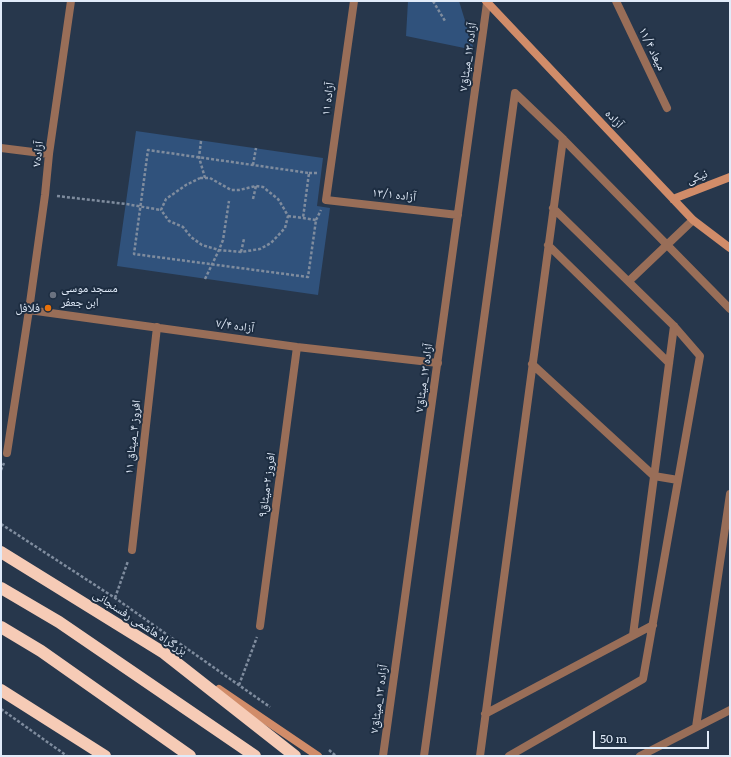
<!DOCTYPE html>
<meta charset="utf-8">
<style>
body{margin:0}
#map{position:relative;width:731px;height:757px;overflow:hidden;background:#27374c;font-family:Literata,serif}
canvas{display:block}
.frame{position:absolute;inset:0;border:2px solid #e1ebf9;pointer-events:none}
.scale{position:absolute;left:593px;top:731px;width:116px;height:18px;box-sizing:border-box;border:2px solid #e1ebf9;border-top:0;padding-left:5px;font-size:12px;line-height:14px;white-space:nowrap;color:#e1ebf9;-webkit-text-stroke:3px #1d2d41;paint-order:stroke}
</style>
<div id="map">
<canvas width="731" height="757"></canvas>
<div class="frame"></div>
<div class="scale">50 m</div>
</div>
<script>
const c = document.querySelector('canvas').getContext('2d');
c.lineJoin = 'round';
function fillPath(path, color) {
  c.fillStyle = color;
  c.fill(path, 'evenodd');
}
function poly(rows) {
  const path = new Path2D();
  for (const r of rows) {
    path.moveTo(r[0], r[1]);
    for (let i = 2; i < r.length; i += 2) path.lineTo(r[i], r[i + 1]);
  }
  return path;
}
function strokePath(path, color, width, dash) {
  c.strokeStyle = color;
  c.lineWidth = width;
  c.lineCap = dash ? 'butt' : 'round';
  c.setLineDash(dash || []);
  c.stroke(path);
}
function label(font, color, halo, rows, align = 'center') {
  c.font = font + ' Literata,"Noto Naskh Arabic",serif';
  c.lineWidth = 4;
  c.setLineDash([]);
  c.textBaseline = 'middle';
  c.strokeStyle = halo;
  c.fillStyle = color;
  for (const [text, x, y, turn = 0] of rows) {
    c.save();
    c.translate(x, y);
    c.rotate((+turn || 0) * Math.PI / 180);
    c.textAlign = isNaN(turn) ? turn : align;
    if (halo) c.strokeText(text, 0, 0);
    c.fillText(text, 0, 0);
    c.restore();
  }
}
fillPath(poly([
 [408,1,459,1,474,50,406,36],
 [136,131,323,158,317,206,330,208,318,295,117,266]
]), '#30527c');
strokePath(poly([
 [433,1,445,21],
 [201,141,199,157,205,178],
 [253,165,256,148],
 [309,173,319,173],
 [200,178,210,178,231,190,239,190,256,186,263,187,278,199,283,207,288,216,285,228,271,243,260,249,241,252,219,250,202,245,191,237,183,227,169,221,161,210,166,199,186,185,200,178],
 [57,196,126,204,161,210],
 [253,199,256,186],
 [288,216,303,218,316,220,308,277,134,254,148,150,309,173,303,218],
 [316,220,321,210],
 [241,252,244,239],
 [205,279,219,250,223,240,229,201],
 [1,470,4,463],
 [1,524,115,598,270,707],
 [115,598,128,561],
 [239,685,257,637],
 [1,709,67,756],
 [329,750,336,756]
]), '#7f8c9e', 2.5, [3, 2]);
strokePath(poly([
 [354,1,326,200,458,215],
 [616,1,667,108],
 [1,148,49,154],
 [548,245,669,363],
 [629,281,693,220],
 [29,310,297,347,438,363],
 [532,364,654,476,678,480],
 [7,453,29,310,45,195,49,154,71,1],
 [132,550,157,327],
 [260,626,297,347],
 [633,635,674,326],
 [485,714,653,625],
 [696,727,730,494],
 [383,756,487,3],
 [424,756,515,93,563,139,730,309],
 [480,756,563,139],
 [509,756,643,679,700,356,674,326,553,208],
 [640,756,730,710]
]), '#996e58', 8);
strokePath(poly([
 [486,1,693,220,730,248],
 [673,199,730,177],
 [219,689,318,756]
]), '#d18c69', 8);
strokePath(poly([
 [1,552,164,653,295,756],
 [1,588,59,622,255,756],
 [1,627,41,651,190,756],
 [1,690,105,756]
]), '#f6cbb6', 12);
for (const [x, y, r, color] of [
 [53,295,4,"#6b7280"],
 [48,308,4,"#e8710a"]
]) {
  const dot = new Path2D();
  dot.arc(x, y, r, 0, 2 * Math.PI);
  c.fillStyle = color;
  c.fill(dot);
  strokePath(dot, '#1d2d41', 1.5);
}
label('12px', '#e1ebf9', '#1d2d41', [
 ["میعاد ۱۱/۴",652,49,64],
 ["آزاده ۱۳_میثاق۷",468,57,-82],
 ["آزاده ۱۱",328,99,-82],
 ["آزاده",614,119,47],
 ["آزاده۷",38,154,-83],
 ["نیکی",697,177,-21],
 ["آزاده ۱۳/۱",394,195,6],
 ["آزاده ۷/۴",235,326,8],
 ["آزاده ۱۳_میثاق۷",424,378,-82],
 ["افروز ۴_میثاق ۱۱",133,437,-84],
 ["افروز ۲-میثاق۹",267,485,-82],
 ["بزرگراه هاشمی رفسنجانی",140,623,33],
 ["آزاده ۱۳_میثاق۷",379,699,-82]
]);
label('12px', '#e1ebf9', '#1d2d41', [
 ["مسجد موسی",61,288],
 ["ابن جعفر",61,302],
 ["فلافل",40,308,"right"]
], 'left');
</script>
